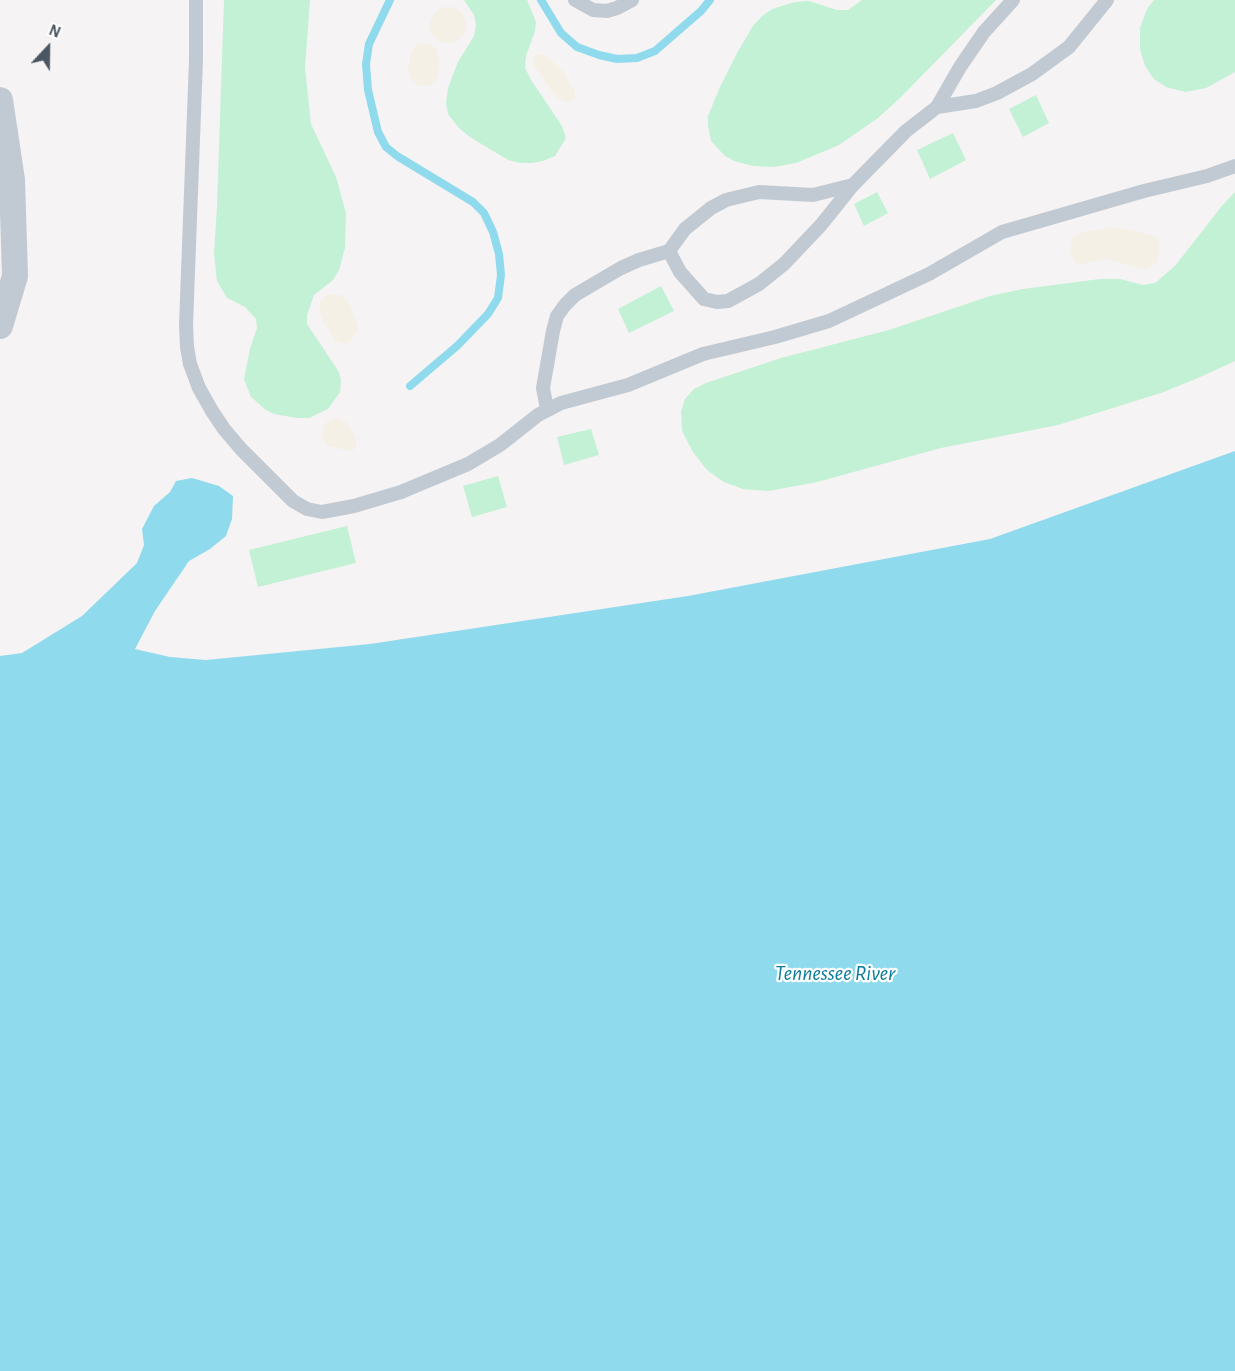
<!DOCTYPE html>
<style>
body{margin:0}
#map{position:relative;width:1235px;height:1371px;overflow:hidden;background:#f5f3f3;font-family:"Alegreya Sans",sans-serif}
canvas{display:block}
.north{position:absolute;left:18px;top:18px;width:60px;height:60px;-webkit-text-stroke:4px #fff;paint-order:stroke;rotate:22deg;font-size:16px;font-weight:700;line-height:24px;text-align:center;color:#4a5661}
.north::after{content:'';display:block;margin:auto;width:21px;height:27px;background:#4a5661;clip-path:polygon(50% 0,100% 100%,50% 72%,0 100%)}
</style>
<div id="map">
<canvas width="1235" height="1371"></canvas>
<div class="north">N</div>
</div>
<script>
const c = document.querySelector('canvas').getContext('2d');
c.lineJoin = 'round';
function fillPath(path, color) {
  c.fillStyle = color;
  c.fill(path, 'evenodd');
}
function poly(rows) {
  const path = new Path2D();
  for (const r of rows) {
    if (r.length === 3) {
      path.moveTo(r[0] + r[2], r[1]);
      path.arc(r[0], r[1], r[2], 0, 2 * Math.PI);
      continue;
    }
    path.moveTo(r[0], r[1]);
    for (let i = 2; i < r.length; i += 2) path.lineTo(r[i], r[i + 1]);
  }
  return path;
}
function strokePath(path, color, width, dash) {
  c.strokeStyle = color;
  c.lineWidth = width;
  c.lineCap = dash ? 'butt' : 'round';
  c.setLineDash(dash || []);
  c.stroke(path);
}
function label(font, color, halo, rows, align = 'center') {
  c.font = font + ' "Alegreya Sans",sans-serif';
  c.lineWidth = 4.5;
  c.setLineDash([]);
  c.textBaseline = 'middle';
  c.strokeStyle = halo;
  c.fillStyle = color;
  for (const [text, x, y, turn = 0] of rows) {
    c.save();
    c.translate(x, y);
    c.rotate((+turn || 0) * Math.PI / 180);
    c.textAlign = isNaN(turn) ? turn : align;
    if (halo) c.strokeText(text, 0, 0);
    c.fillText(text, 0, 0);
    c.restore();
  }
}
fillPath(poly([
 [224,0,310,0,305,68,311,124,336,177,346,213,345,248,339,270,333,280,314,295,307,315,307,324,339,372,341,381,340,392,328,409,309,418,297,418,274,414,266,410,251,397,244,379,250,349,257,328,256,319,245,307,227,298,217,281,214,254,217,206],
 [464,0,527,0,536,22,535,31,526,56,525,68,531,80,562,126,566,138,555,156,543,161,532,163,520,163,508,160,470,137,459,128,448,114,446,103,448,88,458,62,474,36,476,25,474,15],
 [862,0,996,0,902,96,878,118,839,145,796,163,773,167,753,166,734,161,725,156,711,141,708,125,708,116,720,87,737,53,753,26,761,17,772,9,795,2,809,1,837,10,848,10],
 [1154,0,1235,0,1235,72,1206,88,1186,92,1166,87,1154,79,1145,66,1140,49,1140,28,1147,9],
 [1036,95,1049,123,1023,137,1009,109],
 [953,133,966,160,930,179,917,150],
 [877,192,888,213,864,226,854,204],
 [1235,192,1235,361,1198,378,1161,393,1058,425,941,448,817,482,769,491,743,489,724,482,707,470,693,452,682,431,681,412,685,399,694,389,706,383,781,358,889,330,990,296,1023,289,1100,279,1120,279,1143,285,1155,283,1175,266,1221,207],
 [661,286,674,311,629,333,618,309],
 [591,429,599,455,564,465,557,437],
 [498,476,507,507,472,517,463,486],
 [347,526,356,563,258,587,249,550]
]), '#c3f1d5');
fillPath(poly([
 [448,25,18],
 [422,43,430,44,436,48,440,62,437,77,434,82,428,86,416,84,410,78,408,69,411,52,416,45],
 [536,54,545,55,563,71,575,91,575,97,572,100,567,102,561,100,554,94,533,64],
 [1113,228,1126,229,1155,236,1159,240,1160,251,1156,263,1146,269,1106,259,1079,265,1075,262,1070,252,1072,238,1082,232],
 [329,294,341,295,346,298,351,307,358,328,350,342,345,344,335,341,321,317,320,310,321,300],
 [338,418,347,423,356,437,356,446,352,451,328,446,322,438,323,426,328,421]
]), '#f5f0e5');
fillPath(poly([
 [1235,451,1235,1371,0,1371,0,656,22,653,82,616,137,563,144,545,142,529,154,506,170,492,176,481,192,478,219,486,233,496,232,519,226,536,210,549,189,561,155,611,135,649,170,657,206,660,370,644,688,596,990,539]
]), '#90daee');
strokePath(poly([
 [390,0,369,44,366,64,368,90,378,132,386,147,397,156,473,202,484,213,493,232,499,254,501,275,498,298,488,314,457,346,410,386],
 [541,0,561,33,577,47,599,55,617,59,637,58,655,51,701,11,710,0]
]), '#90daee', 8);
strokePath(poly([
 [196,0,196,60,186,325,187,347,190,364,199,388,212,411,224,429,241,449,293,501,307,509,322,512,354,506,401,492,468,464,500,445,538,415,561,403,628,385,703,354,775,337,829,321,929,274,1002,232,1144,191,1207,176,1235,166],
 [575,0,593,10,607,11,617,8,632,0],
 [937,107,960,67,984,32,1013,0],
 [853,185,906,131,937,107,976,101,997,93,1032,74,1069,47,1107,0],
 [547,409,543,388,553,331,557,316,565,305,575,295,621,268,639,260,669,251,685,229,711,208,726,200,759,192,813,195,853,185,821,225,784,264,759,284,728,301,717,302,704,299,680,272,669,251]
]), '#c1cad2', 14);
strokePath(poly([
 [0,100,12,180,15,276,0,326]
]), '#c1cad2', 26);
label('italic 22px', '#0c7c9b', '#fff', [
 ["Tennessee River",835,973]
]);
</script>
